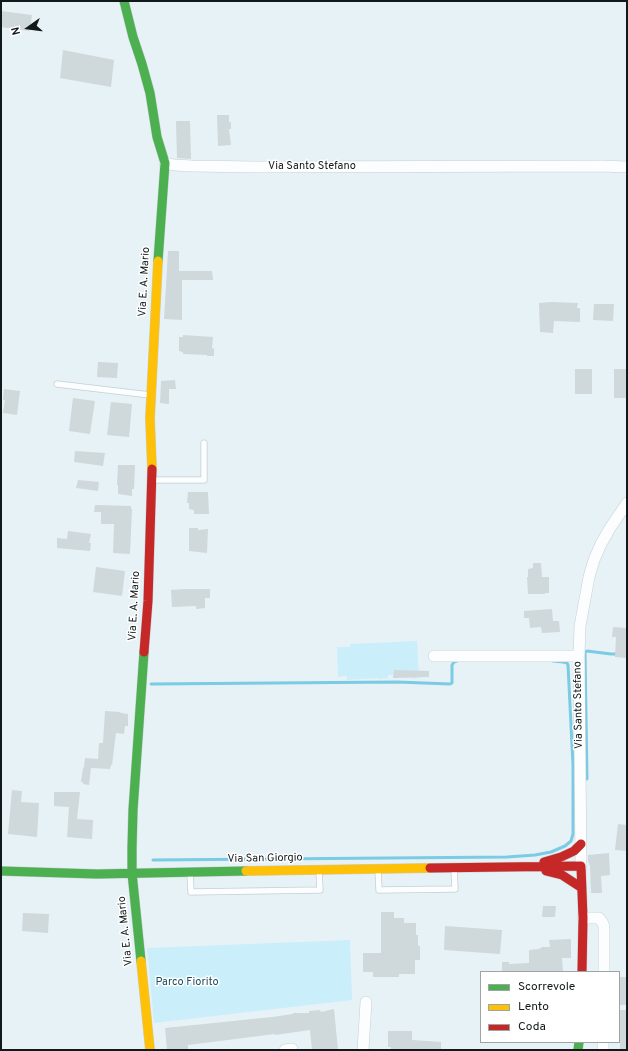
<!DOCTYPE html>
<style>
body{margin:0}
#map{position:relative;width:628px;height:1051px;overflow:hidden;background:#e7f2f7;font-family:Overpass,sans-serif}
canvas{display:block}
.frame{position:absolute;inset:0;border:2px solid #12191b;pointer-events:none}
.legend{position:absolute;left:480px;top:971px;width:140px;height:72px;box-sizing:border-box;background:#fff;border:1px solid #a0a3a4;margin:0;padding:5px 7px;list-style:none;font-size:12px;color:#12191b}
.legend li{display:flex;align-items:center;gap:8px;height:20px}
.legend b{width:20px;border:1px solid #a0a3a4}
.north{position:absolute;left:8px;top:8px;width:40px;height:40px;-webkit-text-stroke:3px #fff;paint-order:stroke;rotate:256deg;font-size:11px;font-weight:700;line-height:16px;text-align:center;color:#12191b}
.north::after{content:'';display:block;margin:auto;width:14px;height:18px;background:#12191b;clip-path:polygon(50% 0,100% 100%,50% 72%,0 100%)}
</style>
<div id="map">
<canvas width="628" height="1051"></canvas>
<div class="frame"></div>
<ul class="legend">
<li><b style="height:5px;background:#4caf50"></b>Scorrevole</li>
<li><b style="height:5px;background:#ffc107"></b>Lento</li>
<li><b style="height:5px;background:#c62828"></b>Coda</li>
</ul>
<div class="north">N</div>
</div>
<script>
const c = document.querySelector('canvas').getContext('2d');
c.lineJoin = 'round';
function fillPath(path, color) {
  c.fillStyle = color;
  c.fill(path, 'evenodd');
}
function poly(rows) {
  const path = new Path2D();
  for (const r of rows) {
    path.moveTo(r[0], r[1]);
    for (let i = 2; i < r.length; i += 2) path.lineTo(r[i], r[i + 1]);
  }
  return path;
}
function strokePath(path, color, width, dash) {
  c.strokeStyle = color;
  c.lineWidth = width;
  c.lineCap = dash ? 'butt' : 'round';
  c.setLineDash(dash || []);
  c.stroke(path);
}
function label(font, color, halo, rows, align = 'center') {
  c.font = font + ' Overpass,sans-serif';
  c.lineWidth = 3;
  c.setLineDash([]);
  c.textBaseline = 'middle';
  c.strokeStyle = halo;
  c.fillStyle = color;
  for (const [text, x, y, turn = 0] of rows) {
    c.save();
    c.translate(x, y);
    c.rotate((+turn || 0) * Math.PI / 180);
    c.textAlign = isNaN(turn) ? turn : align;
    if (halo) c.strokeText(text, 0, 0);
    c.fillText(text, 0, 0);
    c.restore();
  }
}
fillPath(poly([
 [417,641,419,678,413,679,412,677,393,678,393,675,388,675,388,678,379,679,378,678,347,680,347,676,338,677,337,647,350,647,350,644],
 [350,940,352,1000,154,1023,147,948]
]), '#cbeefb');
strokePath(poly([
 [151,684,397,682,450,684,452,683,452,665,454,662,457,661],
 [587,779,585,652,587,651,611,654,627,654],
 [153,860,507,857,535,855,551,852,565,846,571,841,573,834,573,765,568,665,567,663,563,662,553,661]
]), '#7acbe3', 3);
fillPath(poly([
 [1,11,32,15,30,31,1,27],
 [63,50,114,60,111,87,60,78],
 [217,115,229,115,229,122,231,122,231,129,229,129,231,145,218,146],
 [176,121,190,121,191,159,177,158],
 [168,251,179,251,179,271,212,271,213,280,182,280,182,320,164,319],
 [551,302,578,303,577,308,580,308,580,322,554,321,553,333,540,332,539,303],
 [594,304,614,304,613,321,593,320],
 [183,335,213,337,212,349,214,348,214,356,207,356,207,355,183,354,183,352,179,351,179,337,183,337],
 [98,362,118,363,117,378,97,377],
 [575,369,592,369,592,394,575,394],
 [614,369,627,369,626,398,614,398],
 [175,380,176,389,169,389,169,404,160,403,161,381],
 [4,389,20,391,17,415,3,413,5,400,3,400],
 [73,398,95,401,90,434,69,431],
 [111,402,132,404,129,437,107,435],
 [75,451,105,453,103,466,74,462],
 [118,465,135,465,134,489,132,489,132,496,118,494,118,485,117,485],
 [78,480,99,482,98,491,76,488],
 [188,492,208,492,209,514,194,514,194,510,189,509,189,503,187,503],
 [95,505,131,506,131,509,132,509,130,554,113,553,114,524,101,524,101,512,94,512],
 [189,528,198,528,198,530,208,529,207,553,189,551],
 [68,531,91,534,89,543,91,543,90,551,57,548,57,538,67,539],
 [533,563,541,563,542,577,549,577,549,593,545,593,545,594,528,594,527,577,528,577,528,569,533,568],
 [96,567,125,571,122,596,93,592],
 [184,589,210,589,210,598,205,598,205,608,196,609,196,606,172,607,171,590],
 [552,609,553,621,559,621,560,632,542,633,541,627,530,628,529,618,524,618,524,611],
 [613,627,627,628,627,658,615,657,616,637,612,637],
 [394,670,429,671,429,677,393,678],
 [105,711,120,712,121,713,128,714,128,726,125,726,124,734,116,733,112,765,111,765,110,769,91,768,89,785,83,784,83,782,81,782,83,768,84,767,85,758,98,759,99,743,103,743],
 [12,790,22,791,21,802,39,803,37,837,8,834],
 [54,792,80,792,77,819,93,820,92,839,67,837,69,807,54,806],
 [618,824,627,825,627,851,615,850],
 [609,853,610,875,601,876,602,893,591,893,590,866,588,861,588,855],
 [543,906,556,906,555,917,542,917],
 [381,912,394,912,394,918,404,918,404,923,416,923,416,935,418,935,418,946,420,946,420,960,415,960,415,974,399,974,399,977,373,977,373,972,363,972,363,953,381,953],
 [23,913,49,914,48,933,22,931],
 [445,926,502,930,500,954,444,950],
 [571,939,571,958,562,958,563,971,502,972,502,962,509,962,509,964,529,963,529,950,539,949,542,947,550,947,549,940],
 [620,977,627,977,627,1005,620,1005],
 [334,1009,338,1050,312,1050,310,1030,275,1035,275,1034,188,1045,188,1050,167,1050,165,1028,272,1017,293,1014,293,1013,309,1013,309,1011,320,1010,321,1012],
 [620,1010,627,1010,627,1049,620,1049],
 [388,1031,412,1031,412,1040,441,1042,441,1050,391,1050,391,1047,388,1047]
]), '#cfd8db');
const lane = poly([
 [57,384,150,395],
 [152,480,204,480,204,443],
 [378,869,379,890,455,889,454,868],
 [190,873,191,892,320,890,319,871]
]);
const street = poly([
 [165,163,174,165,192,166,256,167,602,166,627,167],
 [434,656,579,656],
 [581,866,579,656,580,626,589,577,594,560,601,544,610,528,627,503],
 [583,918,599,918,602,922,604,926,604,972],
 [285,1050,292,1049,292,1050],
 [363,1050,366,1002],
 [603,1050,603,1042]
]);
const fast = poly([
 [124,1,133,37,142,64,150,93,157,137,165,163,158,261],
 [1,871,97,874,246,871],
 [141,961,132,873,132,848,133,810,144,652],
 [578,1050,579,1042]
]);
const slow = poly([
 [152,469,150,418,158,261],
 [246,871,430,868],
 [141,961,150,1050]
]);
const jam = poly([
 [144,652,148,601,152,469],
 [544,862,561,857,574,851,581,844],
 [430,868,581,866,583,918,582,972],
 [546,871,562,875,582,888]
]);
strokePath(lane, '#c6cfd2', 7);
strokePath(street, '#c6cfd2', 12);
strokePath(fast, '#c6cfd2', 10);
strokePath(slow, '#c6cfd2', 10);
strokePath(jam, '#c6cfd2', 10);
strokePath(lane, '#fbfdfe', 5.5);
strokePath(street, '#fbfdfe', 11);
strokePath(fast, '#4caf50', 9);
strokePath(slow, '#ffc107', 9);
strokePath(jam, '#c62828', 9);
label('11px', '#12191b', '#fff', [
 ["Via Santo Stefano",312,167],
 ["Via E. A. Mario",145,282,-87],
 ["Via E. A. Mario",135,606,-87],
 ["Via Santo Stefano",579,705,-91],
 ["Via San Giorgio",265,859,-1],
 ["Via E. A. Mario",126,931,-96]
]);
label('11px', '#21505e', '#fff', [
 ["Parco Fiorito",187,983]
]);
</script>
